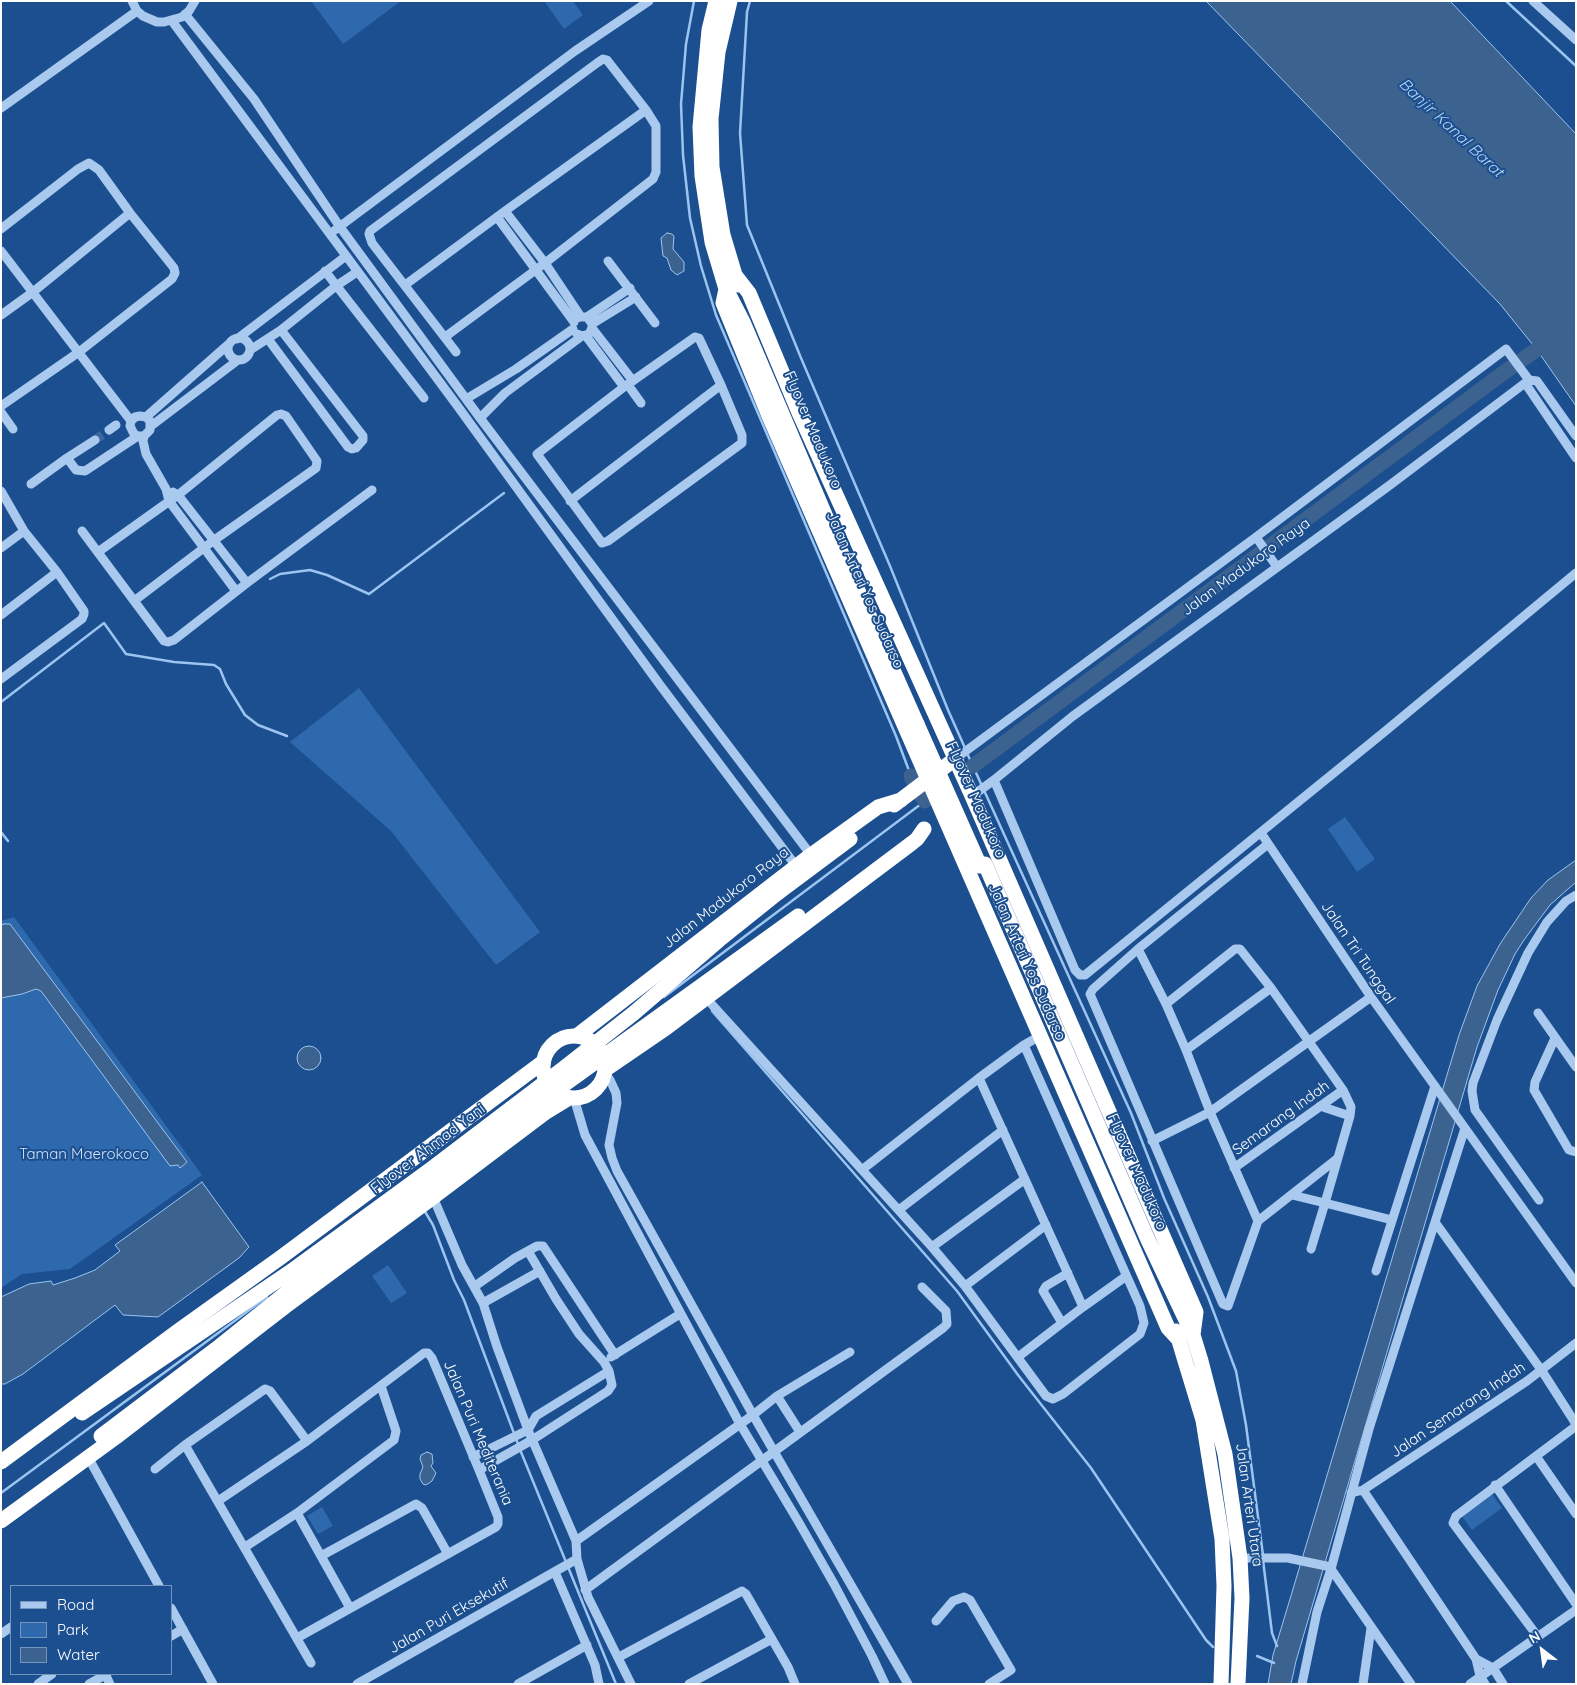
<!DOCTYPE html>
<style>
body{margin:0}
#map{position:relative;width:1577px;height:1685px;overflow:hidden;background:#1b4f8f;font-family:Quicksand,sans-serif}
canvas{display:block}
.frame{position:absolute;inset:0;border:2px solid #fff;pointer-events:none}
.legend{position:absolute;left:10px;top:1585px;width:162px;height:90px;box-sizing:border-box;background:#1b4f8f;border:1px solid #7695bc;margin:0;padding:6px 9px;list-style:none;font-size:15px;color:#fff}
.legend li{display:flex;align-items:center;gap:10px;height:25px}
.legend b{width:25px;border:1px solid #7695bc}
.north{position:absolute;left:1517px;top:1625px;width:50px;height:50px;-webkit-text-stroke:4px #1b4f8f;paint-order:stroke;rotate:330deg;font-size:14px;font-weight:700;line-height:20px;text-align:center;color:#fff}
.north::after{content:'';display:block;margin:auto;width:18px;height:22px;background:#fff;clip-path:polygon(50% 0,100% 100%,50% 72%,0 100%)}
</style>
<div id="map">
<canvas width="1577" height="1685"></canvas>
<div class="frame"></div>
<ul class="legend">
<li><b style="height:6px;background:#a9c9ee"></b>Road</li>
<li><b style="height:14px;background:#2e69ad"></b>Park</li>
<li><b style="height:14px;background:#3c6290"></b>Water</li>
</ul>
<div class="north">N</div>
</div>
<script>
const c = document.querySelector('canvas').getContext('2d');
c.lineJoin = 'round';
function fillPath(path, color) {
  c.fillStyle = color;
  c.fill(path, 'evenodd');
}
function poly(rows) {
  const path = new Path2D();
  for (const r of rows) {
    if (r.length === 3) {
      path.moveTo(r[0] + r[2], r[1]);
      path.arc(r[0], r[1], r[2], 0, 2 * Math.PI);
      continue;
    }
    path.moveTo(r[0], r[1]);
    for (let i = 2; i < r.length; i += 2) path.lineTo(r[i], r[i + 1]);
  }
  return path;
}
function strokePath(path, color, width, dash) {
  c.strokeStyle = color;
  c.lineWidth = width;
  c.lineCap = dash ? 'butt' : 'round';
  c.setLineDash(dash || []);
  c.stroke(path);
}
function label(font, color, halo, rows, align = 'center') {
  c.font = font + ' Quicksand,sans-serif';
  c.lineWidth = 4;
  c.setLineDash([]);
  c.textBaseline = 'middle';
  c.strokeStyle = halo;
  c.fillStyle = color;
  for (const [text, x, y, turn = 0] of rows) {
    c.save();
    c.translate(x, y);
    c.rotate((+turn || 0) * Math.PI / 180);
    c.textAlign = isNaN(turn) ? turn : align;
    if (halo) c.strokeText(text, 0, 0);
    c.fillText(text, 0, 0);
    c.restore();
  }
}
fillPath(poly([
 [311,1,401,1,343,44],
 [544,1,573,1,583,15,564,29],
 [359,688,540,932,496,965,391,831,290,742],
 [1345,817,1375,859,1357,872,1328,829],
 [14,917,202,1175,70,1269,22,1274,1,1288,1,921],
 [388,1265,407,1293,391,1303,372,1276],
 [1492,1494,1502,1508,1472,1530,1461,1515],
 [322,1507,333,1526,318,1534,307,1516]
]), '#2e69ad');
const water = poly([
 [1206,1,1450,1,1576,134,1576,406,1537,350,1500,304,1206,1],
 [667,233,672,234,674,236,673,249,684,262,684,271,677,275,671,270,667,258,663,256,661,238,667,233],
 [1576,860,1576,882,1550,905,1524,940,1515,954,1498,990,1477,1047,1296,1661,1291,1684,1268,1684,1273,1655,1287,1609,1459,1035,1477,986,1500,944,1531,898,1548,880,1576,860],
 [4,924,10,924,187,1162,180,1168,178,1165,170,1166,41,991,36,989,22,994,1,998,1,925,4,924],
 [309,1058,12],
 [202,1182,249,1247,239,1258,158,1317,123,1315,115,1305,23,1374,5,1384,1,1384,1,1297,29,1284,51,1281,53,1285,75,1278,95,1270,120,1251,115,1245,202,1182],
 [427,1452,432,1454,433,1463,431,1466,436,1473,432,1481,426,1485,423,1484,420,1479,420,1474,423,1467,420,1459,421,1455,427,1452]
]);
fillPath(water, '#3c6290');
strokePath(water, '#9cc4f0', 1);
strokePath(poly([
 [694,1,686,44,681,104,683,155,690,218,701,266,716,315,896,736,911,776],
 [750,1,747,12,740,133,747,225,801,358,890,566,948,710,965,748],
 [1506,1,1576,66],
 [270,579,280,574,310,570,327,575,369,594,504,493],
 [1,702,104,623,126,654,174,662,214,665,220,669,226,684,245,715,258,725,287,736],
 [967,753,1131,1113,1164,1198,1208,1297,1236,1371,1246,1425,1263,1555],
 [1,832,8,841],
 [664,997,925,801],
 [712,1011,957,1291,1018,1375,1091,1468,1206,1640,1213,1647],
 [424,1210,433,1225,454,1280,464,1300,521,1452,566,1562],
 [1,1493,267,1297],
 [1263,1560,1272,1633,1277,1646],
 [568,1567,616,1684],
 [1257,1656,1274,1663]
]), '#9cc4f0', 2.5);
strokePath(poly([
 [973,766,1506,371,1576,322],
 [911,776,917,790,925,801]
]), '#3c6290', 15);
strokePath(poly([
 [95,440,109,430]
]), '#3d69a0', 9, [9, 4.5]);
strokePath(poly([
 [132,1,137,11,143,16,157,22,164,22,182,17,189,11,195,1],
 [1533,1,1576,40],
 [185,14,254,99,340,227,480,418,811,855],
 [172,21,456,404,660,685,796,866],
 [1,108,137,11],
 [505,211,545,263,581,317],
 [497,217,574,322],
 [1,229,78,169,89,163,99,170,130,213,174,268,175,273,172,279,79,352,1,406],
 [335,230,575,51,649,1],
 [1,251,131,421,130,426,134,434,138,436,144,436,150,430,150,421,146,417,140,416,135,417,131,421],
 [608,261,655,323],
 [325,271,424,398],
 [405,285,505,211,646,110],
 [1,315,33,292,130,213],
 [587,317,630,288],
 [577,318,581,317,587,317,592,324],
 [592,328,633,381],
 [577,334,582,336,589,334,592,328,592,324,636,297],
 [586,336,624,387],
 [445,337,545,263,653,179,656,172,656,126,646,110,607,60,603,59,597,63,370,231,369,234,372,243,456,352],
 [695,337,699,338,721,385,742,435,742,443,608,541,602,543,537,454,624,387,695,337],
 [239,349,11],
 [237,339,346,256],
 [268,339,348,447,352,449,356,448,363,440,363,436,281,330],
 [250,350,281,330,336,286,357,272],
 [1525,383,1576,458],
 [628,385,641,403],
 [466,399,516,369,573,329],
 [1,412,13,429],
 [146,417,230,343],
 [480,418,505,393,582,336],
 [151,426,238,360],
 [109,430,116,425],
 [144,436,143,441,146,454,166,489,169,501,236,591],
 [67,458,95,440],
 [31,484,67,458,76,470,85,471,138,436],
 [1,491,24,531,57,572,84,611,84,614,82,619,1,679],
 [173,492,178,495,247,583],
 [570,501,721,385],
 [82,531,164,641,168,642,174,640,247,583,372,490],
 [1256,537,1277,567],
 [1,548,24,531],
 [98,552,178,495,277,415,281,414,286,416,317,461,316,468,213,541,134,601],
 [1,615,57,572],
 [955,759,1256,537,1506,349,1529,380],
 [994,780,1075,970,1080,975,1085,975,1383,733,1576,573],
 [972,796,994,780,1073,716,1390,485,1529,380,1537,381,1576,436],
 [1261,833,1371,997,1576,1283],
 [1138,949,1166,1004,1186,1050,1210,1112,1258,1221,1228,1306,1223,1304,1222,1302,1090,994,1093,989,1138,949,1268,844],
 [706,998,932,1247,965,1286,1046,1396,1053,1399,1063,1394,1140,1334,1144,1323,1140,1306,1024,1045],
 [1166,1004,1235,949,1240,949,1271,988,1343,1090,1351,1107,1350,1116,1325,1203,1292,1195],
 [1538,1013,1576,1067],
 [1555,1038,1535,1082,1534,1090,1569,1150,1576,1152],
 [1186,1050,1271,988],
 [605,1074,610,1080,616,1093,617,1103,609,1145,612,1158,617,1171,753,1415,908,1684],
 [979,1078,1083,1307],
 [574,1098,585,1135,740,1424,798,1521,834,1584,872,1656,885,1684],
 [1320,1106,1350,1116],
 [1152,1141,1210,1112,1371,997],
 [1234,1168,1343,1090],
 [863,1169,979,1078,1024,1045,1040,1036],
 [433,1197,462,1265,483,1303,497,1347,528,1430,576,1541,577,1559,588,1597,631,1684],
 [1539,1200,1475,1110,1472,1091,1473,1083,1497,1020,1528,953,1547,922,1566,901,1576,895],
 [900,1209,1003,1130],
 [1258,1221,1338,1158],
 [1435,1222,1542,1371,1576,1424],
 [932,1247,1025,1179],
 [1311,1249,1325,1203,1392,1220],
 [1376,1271,1435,1086],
 [475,1286,515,1258,537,1246,543,1246,615,1355],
 [965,1286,1046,1225],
 [483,1303,540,1271],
 [1062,1323,1043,1291,1046,1286,1068,1273],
 [611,1357,680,1314],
 [1018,1357,1083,1307,1125,1277],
 [777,1396,800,1432],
 [185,1445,311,1663],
 [1536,1456,1576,1514],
 [88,1457,159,1586],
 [473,1457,528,1430,536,1416,609,1371],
 [155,1469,185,1445,265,1389,270,1391,307,1441],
 [479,1470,532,1440,608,1391,612,1385,609,1371,604,1362,579,1334,556,1299,528,1251],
 [1495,1485,1576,1604],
 [1363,1490,1476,1659,1480,1676,1485,1684],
 [1351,1493,1363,1490,1527,1381,1576,1343],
 [218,1501,307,1441,424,1353,428,1353,432,1358,479,1470,498,1517,498,1524,496,1527,297,1638],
 [297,1513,350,1608],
 [576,1541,753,1415,777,1396,850,1352],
 [245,1547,297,1513,394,1440,396,1431,381,1386],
 [321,1556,416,1504,422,1508,448,1554],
 [1240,1558,1288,1558,1331,1567],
 [1331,1569,1411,1684],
 [555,1572,595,1665,599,1684],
 [585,1590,943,1328,947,1324,946,1311,922,1287],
 [171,1608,213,1684],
 [936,1621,953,1601,964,1597,970,1600,1011,1670,989,1684],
 [1,1634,11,1627],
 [171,1636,183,1629],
 [1538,1637,1453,1523,1456,1516,1576,1426],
 [619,1657,742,1591,746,1594,788,1667,795,1684],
 [1476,1659,1493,1668,1503,1684],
 [105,1674,110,1684],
 [38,1684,52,1674],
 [89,1684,107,1674],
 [357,1684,577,1559],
 [518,1684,587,1645],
 [689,1684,772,1639],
 [1302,1684,1317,1612,1331,1569,1369,1429,1465,1128],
 [1363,1684,1371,1628],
 [1470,1684,1576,1610]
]), '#a9c9ee', 9);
strokePath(poly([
 [716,1,709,30,700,127,702,176,712,242,726,289,743,322,837,543,917,724],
 [730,1,718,52,711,119,712,167,723,235,738,285],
 [735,275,749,293,800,415,972,796,1196,1312,1193,1335],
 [726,289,723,303,769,416,1168,1328,1179,1340],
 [894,805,955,759],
 [985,864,1148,1240,1193,1335,1201,1361,1225,1454,1240,1558,1242,1598,1238,1684],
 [779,892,850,839],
 [578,1035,811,855,878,807,901,800],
 [574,1067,31],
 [606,1069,666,1028,912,843,917,839,924,829],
 [1176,1331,1203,1420,1222,1539,1224,1586,1221,1684],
 [1,1462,178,1331,280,1258,543,1062],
 [1,1521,116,1437,287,1305,428,1201,546,1112,569,1098]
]), '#fff', 15);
strokePath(poly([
 [917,724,980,866],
 [82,1413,290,1272,431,1169,564,1068,634,1013,719,940,779,892],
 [101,1436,216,1349,302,1280,511,1123,798,916]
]), '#fff', 15);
label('15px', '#fff', '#1b4f8f', [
 ["Flyover Madukoro",813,430,67],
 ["Jalan Madukoro Raya",1246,567,-36],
 ["Jalan Arteri Yos Sudarso",865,590,66],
 ["Flyover Madukoro",976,800,66],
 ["Jalan Madukoro Raya",726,898,-38],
 ["Jalan Tri Tunggal",1358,953,56],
 ["Jalan Arteri Yos Sudarso",1027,962,66],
 ["Semarang Indah",1281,1118,-36],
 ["Flyover Ahmad Yani",428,1149,-37],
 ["Flyover Madukoro",1137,1172,66],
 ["Jalan Semarang Indah",1458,1410,-34],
 ["Jalan Puri Mediterania",478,1433,67],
 ["Jalan Arteri Utara",1249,1505,82],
 ["Jalan Puri Eksekutif",449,1616,-30]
]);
label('15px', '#cfe3fa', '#1b4f8f', [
 ["Taman Maerokoco",84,1154]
]);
label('italic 16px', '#b5d3f5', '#1b4f8f', [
 ["Banjir Kanal Barat",1451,128,43]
]);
</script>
